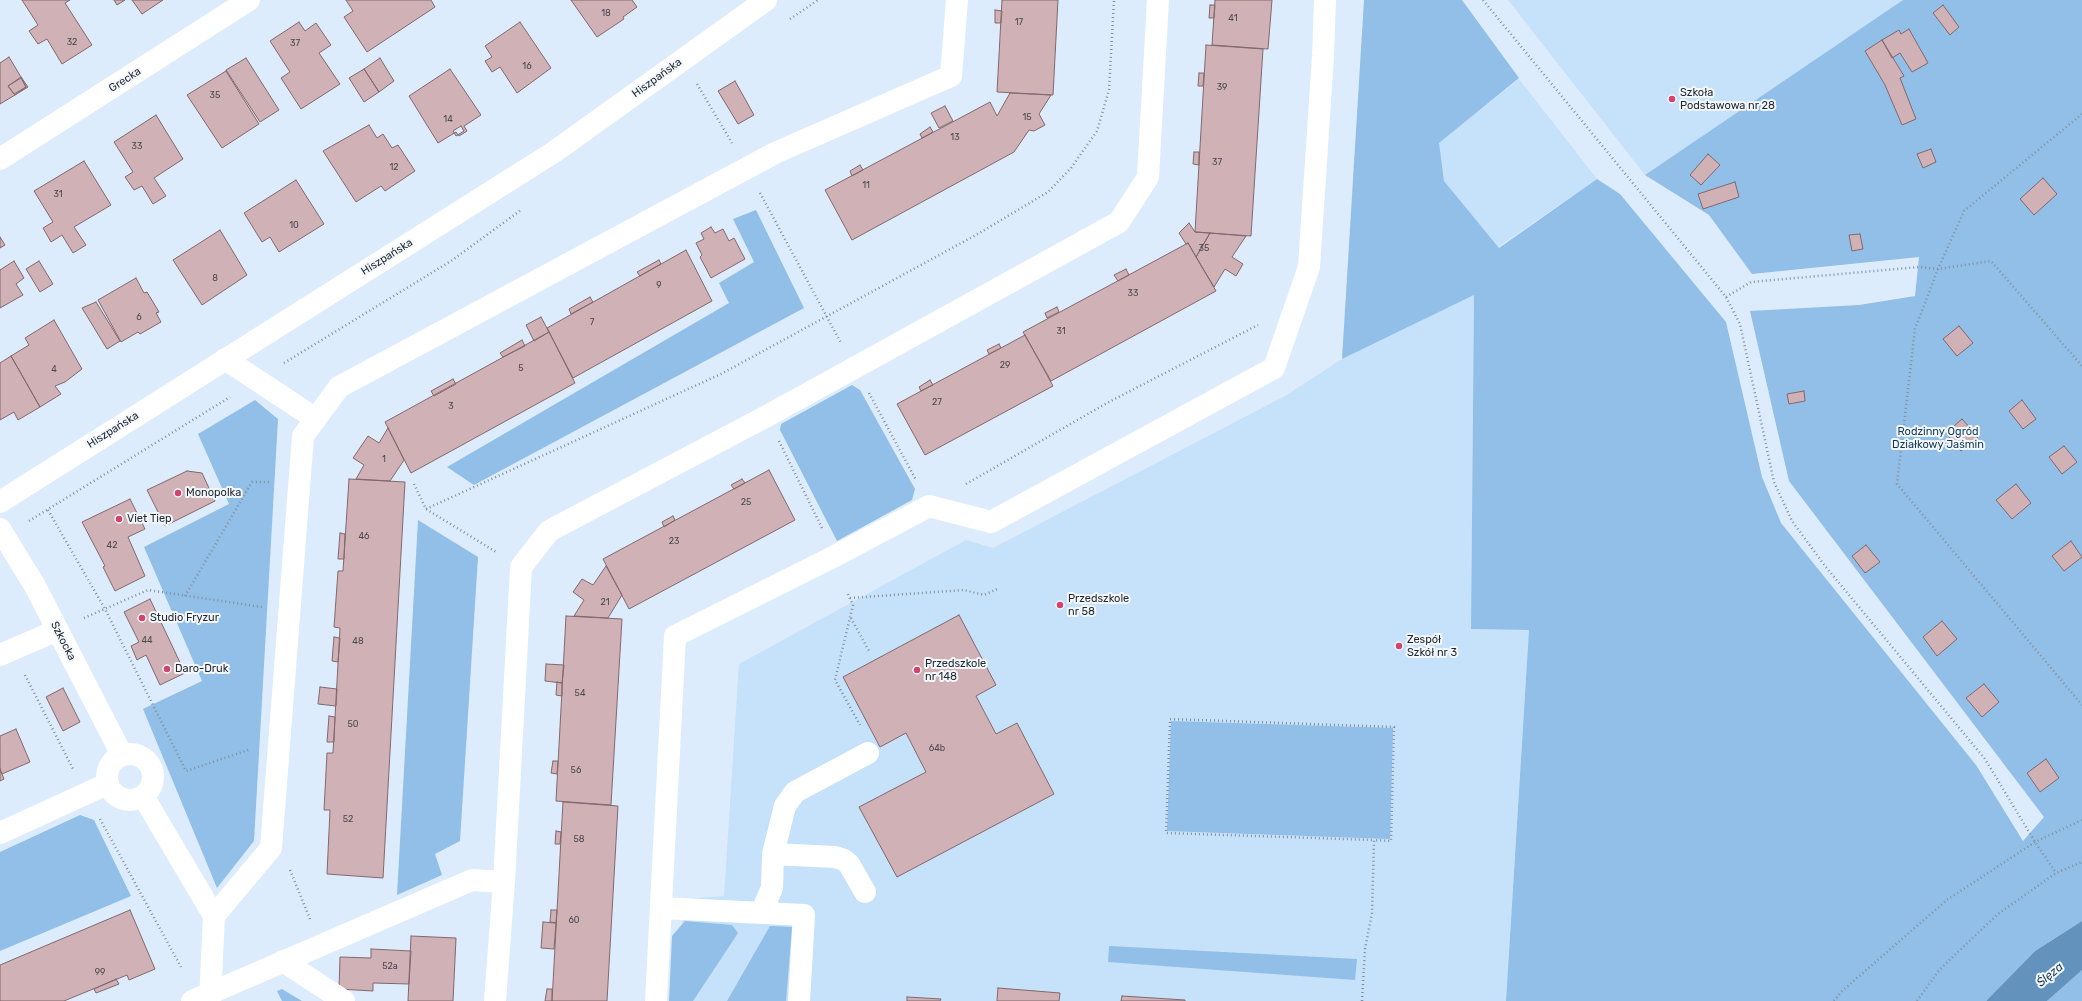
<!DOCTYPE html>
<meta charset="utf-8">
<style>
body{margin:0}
canvas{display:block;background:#dcecfc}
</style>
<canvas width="2082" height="1001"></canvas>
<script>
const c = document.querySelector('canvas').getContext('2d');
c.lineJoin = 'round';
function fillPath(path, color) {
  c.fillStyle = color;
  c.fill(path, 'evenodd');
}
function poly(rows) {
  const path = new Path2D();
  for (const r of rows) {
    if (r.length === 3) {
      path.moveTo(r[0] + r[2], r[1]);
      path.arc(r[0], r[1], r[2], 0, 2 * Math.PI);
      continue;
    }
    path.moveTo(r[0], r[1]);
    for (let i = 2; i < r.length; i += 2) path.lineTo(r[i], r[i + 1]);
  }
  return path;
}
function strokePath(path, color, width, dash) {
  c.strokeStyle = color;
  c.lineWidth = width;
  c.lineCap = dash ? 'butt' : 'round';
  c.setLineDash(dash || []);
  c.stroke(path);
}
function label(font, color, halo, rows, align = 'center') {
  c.font = font + ' Rubik,sans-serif';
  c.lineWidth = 4;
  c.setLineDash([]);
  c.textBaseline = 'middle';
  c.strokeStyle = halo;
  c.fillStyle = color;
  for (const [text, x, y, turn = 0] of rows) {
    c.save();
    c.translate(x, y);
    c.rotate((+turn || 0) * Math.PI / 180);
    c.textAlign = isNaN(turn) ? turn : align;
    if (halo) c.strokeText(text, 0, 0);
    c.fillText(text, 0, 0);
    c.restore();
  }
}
fillPath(poly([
 [1508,0,1903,0,1645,175],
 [1519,79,1597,179,1498,247,1444,181,1437,144],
 [1474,295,1471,629,1529,630,1506,1001,676,1001,684,899,724,896,739,664,966,540,993,548,1285,396,1342,359]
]), '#c6e1fa');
fillPath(poly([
 [1364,0,1462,0,1519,78,1439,143,1444,181,1499,248,1597,179,1620,194,1726,322,1762,477,1781,523,1976,765,2023,841,2044,817,1789,481,1750,311,1859,305,1915,296,1919,257,1752,274,1709,215,1645,175,1903,0,2082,0,2082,921,2035,951,1986,1001,1506,1001,1529,630,1471,629,1474,295,1342,359],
 [756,210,804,308,474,485,447,467,729,303,719,283,754,262,733,219],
 [852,385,860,390,915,489,912,500,837,541,780,430,781,424],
 [255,400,278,419,254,841,217,888,143,709,202,681,144,547,229,504,198,434],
 [418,520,478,557,460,841,435,854,442,875,397,895],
 [1171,721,1393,728,1390,839,1167,831],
 [80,815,94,820,131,896,0,951,0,852],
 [685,921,732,925,738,933,693,1001,669,1001,672,936],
 [770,926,792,927,786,1001,727,1001],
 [1109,946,1357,959,1355,980,1108,962],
 [2082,970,2082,1001,2047,1001,2079,972],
 [282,989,302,1001,282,1001,277,991]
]), '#91bfe8');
fillPath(poly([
 [2082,921,2082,970,2047,1001,1986,1001,2035,951]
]), '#6393bd');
const building = poly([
 [22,0,70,0,65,3,92,45,62,64,47,39,38,44,29,31,38,25,22,0],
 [114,0,125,0,117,5,114,0],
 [132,0,163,0,142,14,132,0],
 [346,0,431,0,435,7,367,52,344,17,353,11,346,0],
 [571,0,632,0,637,7,623,17,624,19,597,37,571,0],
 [1002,0,1058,0,1053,95,997,92,1002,0],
 [1215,0,1272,0,1268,49,1212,45,1215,0],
 [1210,5,1215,5,1214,18,1209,18,1210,5],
 [1943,5,1959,27,1950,35,1933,13,1943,5],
 [995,10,1002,11,1001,23,995,23,995,10],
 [299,22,305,31,316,23,331,45,319,53,340,84,301,109,281,78,290,72,270,41,299,22],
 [520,22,551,68,517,93,500,67,492,72,485,61,492,57,485,46,520,22],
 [1909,29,1928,63,1912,72,1900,53,1892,58,1882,40,1899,30,1901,34,1909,29],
 [1882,40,1904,76,1900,78,1916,119,1902,125,1885,85,1865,51,1882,40],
 [1206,45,1263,49,1251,236,1195,232,1206,45],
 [9,57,21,77,8,86,15,95,0,104,0,63,9,57],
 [246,58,279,110,260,122,226,70,246,58],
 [380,58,394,81,379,92,364,69,380,58],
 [364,69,379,92,364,102,349,78,364,69],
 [450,69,481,115,464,126,467,131,459,136,456,132,438,143,409,96,450,69],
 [226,71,259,124,222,148,187,95,226,71],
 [1199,73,1204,73,1203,86,1198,86,1199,73],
 [21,77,28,87,15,95,26,87,21,77],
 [21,78,26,87,14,94,8,86,21,78],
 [735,81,754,115,738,124,718,91,735,81],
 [1010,93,1051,95,1039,114,1045,125,1034,131,1029,130,1014,152,852,240,825,190,990,102,997,116,1010,93],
 [945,106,953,121,939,128,931,113,945,106],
 [156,115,183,159,154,178,166,196,153,204,142,186,134,190,125,177,133,172,114,142,156,115],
 [369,125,377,138,383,134,392,148,398,145,415,171,385,191,381,186,356,202,323,151,369,125],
 [461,126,464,131,456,136,453,131,461,126],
 [930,127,933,132,922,138,920,134,930,127],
 [1931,149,1936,162,1923,168,1917,154,1931,149],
 [1194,152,1199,152,1199,165,1193,164,1194,152],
 [1708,154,1720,165,1701,185,1690,175,1708,154],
 [84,161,111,205,74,227,86,245,73,253,62,235,51,242,43,228,53,222,34,191,84,161],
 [860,165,863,170,852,176,850,171,860,165],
 [2043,178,2057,194,2034,215,2020,199,2043,178],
 [296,180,324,224,279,252,270,237,262,242,244,213,296,180],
 [1735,182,1739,197,1703,209,1698,194,1735,182],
 [1189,223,1195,232,1210,233,1196,257,1188,243,1186,244,1179,233,1189,223],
 [711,227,715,233,723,229,729,241,734,238,745,259,711,278,700,257,702,255,696,243,704,239,701,233,711,227],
 [220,230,247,275,202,305,173,260,220,230],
 [1210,233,1246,236,1232,257,1243,264,1236,276,1225,269,1214,287,1196,257,1210,233],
 [1860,234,1863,249,1852,251,1849,235,1860,234],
 [0,237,5,245,0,248,0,237],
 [1188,243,1216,291,1051,381,1023,332,1188,243],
 [686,250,712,301,573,378,547,328,686,250],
 [659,260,661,264,640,276,637,272,659,260],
 [14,261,24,278,16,284,23,295,0,308,0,270,14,261],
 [39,261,53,284,40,292,26,269,39,261],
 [1126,269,1129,275,1118,281,1114,275,1126,269],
 [136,278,144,293,147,292,159,312,156,313,161,322,140,334,138,332,121,342,98,300,136,278],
 [590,297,593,302,571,314,569,309,590,297],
 [96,302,120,341,107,349,82,308,96,302],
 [1057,307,1059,312,1047,318,1045,313,1057,307],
 [541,317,549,332,534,341,526,325,541,317],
 [54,320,82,369,65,382,55,386,61,394,40,407,11,356,29,345,25,338,54,320],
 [1959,326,1973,343,1957,356,1943,339,1959,326],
 [549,332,575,383,411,473,385,422,549,332],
 [1025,335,1053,386,925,455,897,404,1025,335],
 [522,340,525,346,503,357,500,353,522,340],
 [999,344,1001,348,989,354,987,350,999,344],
 [11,356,40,407,18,420,14,412,0,420,0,363,11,356],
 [453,379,456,384,434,396,431,391,453,379],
 [930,380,933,385,921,391,919,387,930,380],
 [1804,391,1805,401,1789,404,1787,394,1804,391],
 [2022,400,2036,419,2023,429,2009,411,2022,400],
 [1962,419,1978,437,1961,451,1946,433,1962,419],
 [388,428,404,460,390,481,356,479,364,465,353,458,368,436,379,443,388,428],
 [2064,446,2077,462,2062,474,2049,457,2064,446],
 [769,470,795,520,629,609,603,559,769,470],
 [187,471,202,473,215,501,165,526,147,490,187,471],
 [349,479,405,482,383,878,327,874,330,810,324,810,327,753,333,753,340,628,334,627,338,571,343,571,349,479],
 [742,479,745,483,734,489,731,485,742,479],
 [2016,484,2031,503,2012,519,1996,500,2016,484],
 [130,499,145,529,128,537,145,576,115,591,103,567,105,566,82,522,130,499],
 [673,516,675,520,664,527,662,522,673,516],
 [340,533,345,534,344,559,338,559,340,533],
 [2071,541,2082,557,2064,571,2052,556,2071,541],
 [1866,545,1880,562,1865,573,1852,556,1866,545],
 [606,566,622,595,608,618,574,616,584,600,573,592,582,579,593,585,606,566],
 [150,599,185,673,160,685,146,655,137,660,131,646,139,642,124,612,150,599],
 [959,615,996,685,976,696,996,734,1017,723,1054,794,897,877,859,807,926,772,906,733,880,747,843,677,959,615],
 [566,616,622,619,611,805,556,801,566,616],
 [1942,621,1957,639,1937,656,1923,637,1942,621],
 [334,637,340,638,338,662,332,661,334,637],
 [546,664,564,665,562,683,545,681,546,664],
 [557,682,562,683,562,696,556,695,557,682],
 [1984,684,1999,702,1982,717,1966,698,1984,684],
 [320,687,337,689,336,706,318,704,320,687],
 [63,688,80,722,63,731,46,697,63,688],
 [329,716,335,717,334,742,327,742,329,716],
 [16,729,30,762,2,774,0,769,0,736,16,729],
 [2046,759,2059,778,2040,792,2027,773,2046,759],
 [553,761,558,761,557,774,551,773,553,761],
 [0,769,4,779,0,781,0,769],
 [563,802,618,806,607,1001,552,1001,563,802],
 [556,831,561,832,560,844,555,844,556,831],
 [130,910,155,969,129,980,127,975,64,1001,0,1001,0,965,130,910],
 [551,910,557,910,556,923,550,922,551,910],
 [543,922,556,923,554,949,541,948,543,922],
 [411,936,456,938,453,1001,408,1001,411,936],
 [371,949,411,951,409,984,373,983,373,991,339,989,340,957,371,958,371,949],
 [116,979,119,984,96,993,94,989,116,979],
 [998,988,1060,993,1059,1001,997,1001,998,988],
 [547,989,552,989,552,1001,545,1001,547,989],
 [1122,996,1185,1000,1185,1001,1121,1001,1122,996],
 [907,997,941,999,940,1001,907,1001,907,997]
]);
fillPath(building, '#cfb1b6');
strokePath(building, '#82686d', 1);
strokePath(poly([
 [1483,0,1726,297,1740,324,1774,482,1792,521,1825,566,1985,759,2035,842,2056,873],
 [790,19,818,0],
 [697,84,732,143],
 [2082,114,1964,211,1938,269,1915,329,1897,484,2082,705],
 [760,193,841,343],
 [1726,297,1751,282,1919,267,1938,269,1991,261,2082,366],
 [284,363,451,261,521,210],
 [869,393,916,480],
 [779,441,823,530],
 [414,484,426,509,496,552],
 [966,484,1107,403,1258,325],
 [426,509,721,374,976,235,1048,192,1071,168,1097,131,1109,90,1114,0],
 [48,510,105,609,186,771,251,749],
 [29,521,230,397],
 [848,594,853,605,835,680,860,725],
 [185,596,252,482,270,482],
 [850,598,964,590,984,595,997,589],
 [84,618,148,590,262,607],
 [851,618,869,651],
 [25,675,73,769],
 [100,819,181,967],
 [290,870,310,919],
 [1362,1001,1365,949,1372,913,1374,840,1166,833,1170,719,1394,727,1391,841,1374,840],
 [1834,1001,1842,991,1947,900,2035,842,2082,820],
 [1917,1001,1940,969,1998,914,2056,873,2082,862]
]), '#84909c', 2.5, [1, 3]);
strokePath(poly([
 [0,159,249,0],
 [225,359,316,419],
 [0,502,554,152,766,0],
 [0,529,35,586,122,755],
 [0,655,58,630],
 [130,777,23],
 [143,796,214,916],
 [0,833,107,784],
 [773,854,785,806,795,792,868,753],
 [661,908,804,915,799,1001],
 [761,913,772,888,773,854,835,857,844,860,849,864,865,892],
 [283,961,344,1001],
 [192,1001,472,880,504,882],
 [210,1001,214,916,271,848,303,436,339,387,775,153,951,76,957,0],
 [495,1001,504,882,521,567,549,531,767,416,1119,222,1148,177,1158,0],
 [656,1001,675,636,835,556,929,506,991,522,1274,368,1309,267,1323,56,1325,0]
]), '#fff', 22);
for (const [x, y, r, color] of [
 [1672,99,4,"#d2436d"],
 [178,493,4,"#d2436d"],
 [119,519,4,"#d2436d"],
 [1060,605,4,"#d2436d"],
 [142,618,4,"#d2436d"],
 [1399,646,4,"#d2436d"],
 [167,669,4,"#d2436d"],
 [917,670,4,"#d2436d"]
]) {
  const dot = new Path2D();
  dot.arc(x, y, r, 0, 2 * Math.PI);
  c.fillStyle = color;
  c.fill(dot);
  strokePath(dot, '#f4f8fc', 1.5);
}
label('9px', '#4b4a50', null, [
 ["18",606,13],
 ["41",1233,18],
 ["17",1019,22],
 ["32",72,42],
 ["37",295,43],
 ["16",527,66],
 ["39",1222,87],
 ["35",215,95],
 ["15",1027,117],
 ["14",448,119],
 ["13",955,137],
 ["33",137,146],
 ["37",1217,162],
 ["12",394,167],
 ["11",866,185],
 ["31",58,194],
 ["10",294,225],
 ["35",1204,248],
 ["8",215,278],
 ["9",659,285],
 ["33",1133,293],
 ["6",139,317],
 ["7",592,322],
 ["31",1061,331],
 ["29",1005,365],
 ["5",521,368],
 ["4",54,369],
 ["27",937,402],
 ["3",451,406],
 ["1",384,459],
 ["25",746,502],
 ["46",364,536],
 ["23",674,541],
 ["42",112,545],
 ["21",605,602],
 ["44",147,640],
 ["48",358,641],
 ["54",580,693],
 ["50",353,724],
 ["64b",937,748],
 ["56",576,770],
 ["52",348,819],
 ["58",579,839],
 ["60",574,920],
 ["52a",390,966],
 ["99",100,972]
]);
label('11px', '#1f272e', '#f4f8fc', [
 ["Hiszpańska",657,78,-36],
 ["Grecka",125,80,-33],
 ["Hiszpańska",387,257,-32],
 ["Hiszpańska",113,430,-32],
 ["Szkocka",63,641,63]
]);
label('11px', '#1f272e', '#f4f8fc', [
 ["Szkoła",1680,93],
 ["Podstawowa nr 28",1680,106],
 ["Monopolka",186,493],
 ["Viet Tiep",127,519],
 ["Przedszkole",1068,599],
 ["nr 58",1068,612],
 ["Studio Fryzur",150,618],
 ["Zespół",1407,640],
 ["Szkół nr 3",1407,653],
 ["Przedszkole",925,664],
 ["nr 148",925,677],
 ["Daro-Druk",175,669]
], 'left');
label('11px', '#133956', '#f4f8fc', [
 ["Rodzinny Ogród",1938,432],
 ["Działkowy Jaśmin",1938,445]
]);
label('italic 12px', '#153a58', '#f4f8fc', [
 ["Ślęza",2050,975,-40]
]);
</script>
